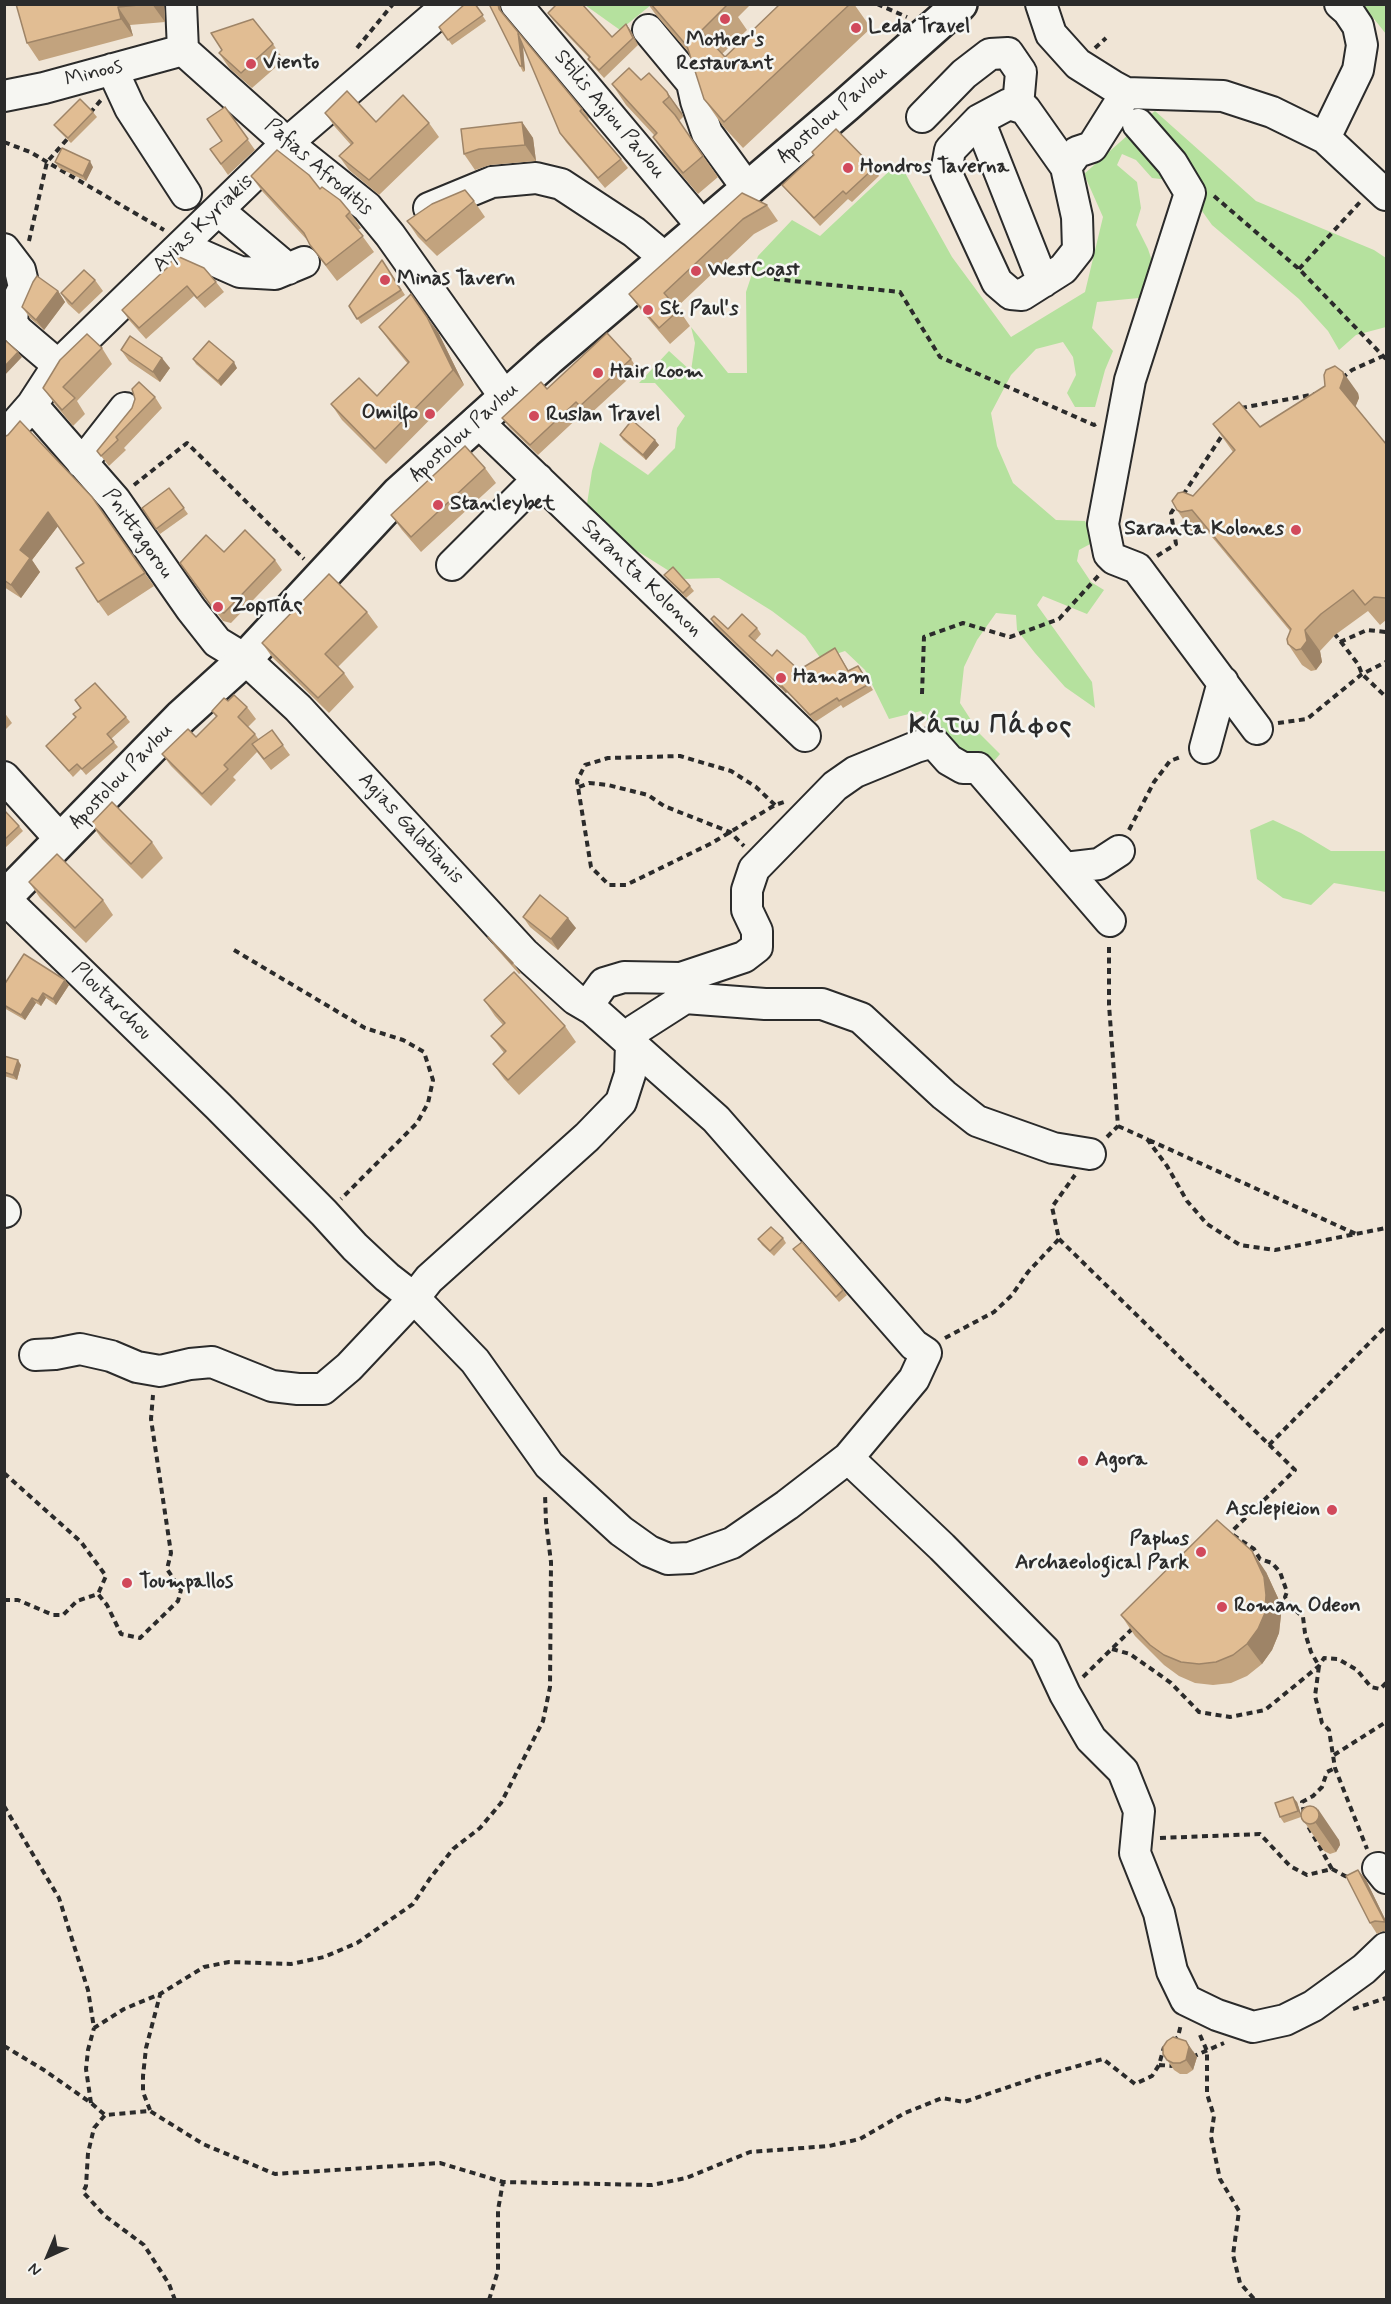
<!DOCTYPE html>
<meta charset="utf-8">
<style>
body{margin:0}
#map{position:relative;width:1391px;height:2304px;overflow:hidden;background:#f0e5d6;font-family:Mynerve,sans-serif}
canvas{display:block}
.frame{position:absolute;inset:0;border:6px solid #2b2b2b;pointer-events:none}
.north{position:absolute;left:18px;top:2226px;width:60px;height:60px;-webkit-text-stroke:4px #f6f6f2;paint-order:stroke;rotate:224deg;font-size:16px;font-weight:700;line-height:24px;text-align:center;color:#2b2b2b}
.north::after{content:'';display:block;margin:auto;width:21px;height:27px;background:#2b2b2b;clip-path:polygon(50% 0,100% 100%,50% 72%,0 100%)}
</style>
<div id="map">
<canvas width="1391" height="2304"></canvas>
<div class="frame"></div>
<div class="north">N</div>
</div>
<script>
const c = document.querySelector('canvas').getContext('2d');
c.lineJoin = 'round';
function fillPath(path, color) {
  c.fillStyle = color;
  c.fill(path, 'evenodd');
}
function poly(rows) {
  const path = new Path2D();
  for (const r of rows) {
    if (r.length === 3) {
      path.moveTo(r[0] + r[2], r[1]);
      path.arc(r[0], r[1], r[2], 0, 2 * Math.PI);
      continue;
    }
    path.moveTo(r[0], r[1]);
    for (let i = 2; i < r.length; i += 2) path.lineTo(r[i], r[i + 1]);
  }
  return path;
}
function strokePath(path, color, width, dash) {
  c.strokeStyle = color;
  c.lineWidth = width;
  c.lineCap = dash ? 'butt' : 'round';
  c.setLineDash(dash || []);
  c.stroke(path);
}
function label(font, color, halo, rows, align = 'center') {
  c.font = font + ' Mynerve,sans-serif';
  c.lineWidth = 5;
  c.setLineDash([]);
  c.textBaseline = 'middle';
  c.strokeStyle = halo;
  c.fillStyle = color;
  for (const [text, x, y, turn = 0] of rows) {
    c.save();
    c.translate(x, y);
    c.rotate((+turn || 0) * Math.PI / 180);
    c.textAlign = isNaN(turn) ? turn : align;
    if (halo) c.strokeText(text, 0, 0);
    c.fillText(text, 0, 0);
    c.restore();
  }
}
fillPath(poly([
 [585,5,651,5,620,30],
 [1363,5,1386,5,1386,34],
 [1155,111,1256,201,1374,250,1386,258,1386,327,1356,335,1339,350,1328,331,1299,299,1212,225,1197,204,1199,176,1182,161,1169,180,1152,178,1136,160,1122,154,1117,165,1137,182,1141,208,1136,225,1148,249,1156,273,1139,298,1097,302,1092,328,1113,351,1105,370,1095,407,1075,407,1067,393,1076,375,1073,357,1063,342,1036,349,1011,375,991,413,997,446,1013,483,1056,520,1085,521,1094,542,1079,550,1077,561,1091,582,1104,590,1087,614,1043,596,1037,605,1092,682,1095,708,1065,687,1035,653,1017,630,1016,615,996,613,977,640,964,667,960,703,980,734,1000,754,989,767,937,738,921,711,889,719,865,670,845,651,821,659,805,636,772,611,719,578,682,579,618,539,587,504,592,471,600,442,648,475,675,448,677,428,685,416,655,383,639,383,669,351,691,371,695,343,691,327,728,373,747,373,746,292,758,256,792,220,820,236,899,162,952,257,1011,337,1085,292,1103,217,1084,174],
 [1273,820,1301,833,1331,851,1386,851,1386,892,1334,883,1311,905,1283,898,1257,879,1250,830]
]), '#b5e19e');
const minor = poly([
 [181,4,183,50,287,143,367,207,390,235,505,397],
 [516,4,702,226],
 [1041,4,1051,34,1078,64,1113,86,1126,93,1223,96,1272,112,1325,138,1386,195],
 [648,30,692,83,696,101,707,133,747,188],
 [112,69,130,108,186,194],
 [4,96,44,88,183,50],
 [922,117,964,74,990,54,1008,53,1021,72,1018,106],
 [979,120,1043,282],
 [1138,124,1172,163,1190,193,1130,380,1103,524,1109,554,1114,559,1137,568,1257,729],
 [1325,138,1358,70,1362,45,1358,26,1348,11,1340,4],
 [1066,167,1025,109,1009,104,979,120,950,150,946,172,997,282,1011,294,1022,295,1063,269,1078,250,1077,217,1066,167,1077,152,1092,147,1126,93],
 [429,208,492,182,536,178,561,184,634,232,665,258],
 [218,210,288,269],
 [181,246,240,272,275,274,304,262],
 [4,249,20,270,24,287,13,310,12,323,18,331,58,365],
 [477,421,805,736],
 [4,437,32,405,58,365,287,143,449,4],
 [82,463,125,408],
 [452,565,538,479],
 [1205,748,1223,682],
 [4,777,61,840],
 [1065,868,1099,864,1119,851],
 [4,898,218,1106,324,1213,355,1247,387,1277,414,1298,475,1361,549,1465,621,1531,649,1551,668,1559,690,1558,732,1543,787,1505,848,1458,914,1379,926,1353,914,1345,716,1119,592,1009,575,999,524,953,298,708,245,659,217,642,191,609,115,500,32,405],
 [592,1009,591,1001,604,983,624,977,681,978,744,957,757,947,757,931,747,910,747,890,754,869,835,786,855,772,916,747,933,742,949,760,963,768,978,768,1110,921],
 [4,1211,5,1212],
 [35,1355,55,1354,80,1349,111,1356,137,1367,160,1371,190,1364,212,1362,272,1386,298,1389,323,1389,349,1367,414,1298,429,1279,587,1137,621,1102,630,1074,631,1044,635,1030,685,998,765,1004,822,1004,861,1018,944,1095,977,1121,1053,1148,1090,1154],
 [848,1458,942,1547,1045,1651,1065,1694,1091,1739,1123,1771,1139,1811,1135,1853,1159,1913,1172,1971,1186,2000,1217,2015,1253,2027,1285,2020,1313,2006,1364,1969,1386,1948],
 [1378,1868,1386,1878]
]);
const major = poly([
 [4,898,181,717,245,659,399,493,549,358,846,105,960,4]
]);
strokePath(minor, '#2b2b2b', 34);
strokePath(major, '#2b2b2b', 38);
strokePath(poly([
 [877,4,907,17],
 [357,48,393,4],
 [1095,48,1106,38],
 [90,113,101,100],
 [4,142,30,152,164,230],
 [1214,196,1299,269,1386,359],
 [29,241,47,162,70,136],
 [1299,269,1361,201],
 [774,279,900,292,940,357,1094,425,1098,423],
 [1342,378,1352,370,1383,356],
 [1241,408,1316,394],
 [134,485,187,443,304,559],
 [1183,495,1223,434],
 [1157,556,1176,544,1171,513,1177,504],
 [1334,633,1358,664,1362,674,1386,697],
 [1340,642,1367,630,1386,632],
 [922,694,924,637,963,623,1010,637,1059,619,1099,575],
 [1278,723,1307,719,1362,674,1386,662],
 [579,787,589,783,608,785,648,795,664,806,730,832,744,846],
 [775,805,756,787,731,771,680,756,608,758,585,765,577,781,591,867,609,885,626,885,712,843,775,805,784,802],
 [1129,830,1154,782,1170,761,1183,756],
 [234,950,365,1028,403,1040,424,1052,433,1080,428,1103,417,1123,341,1199],
 [1118,1126,1147,1139,1167,1166,1187,1201,1207,1224,1240,1245,1275,1250,1386,1228],
 [1107,1137,1118,1126,1109,1005,1109,943],
 [1149,1140,1356,1234],
 [1059,1239,1295,1470,1229,1534],
 [945,1338,994,1312,1012,1295,1028,1272,1059,1239,1052,1207,1075,1175],
 [1269,1445,1386,1326],
 [4,1473,81,1542,106,1576,98,1594],
 [1233,1535,1254,1549,1260,1559,1272,1563,1280,1572,1287,1592,1285,1597,1294,1609,1303,1617,1305,1633,1311,1652,1319,1666,1315,1696,1322,1723,1329,1730,1335,1768,1367,1849],
 [4,1600,18,1600,53,1615,63,1615,77,1601,98,1594,107,1605,121,1634,140,1638,178,1601,181,1590,167,1569,171,1553,151,1419,153,1395],
 [1112,1649,1130,1654,1157,1673,1171,1683,1199,1712,1230,1717,1265,1710,1319,1666,1324,1658,1338,1659,1357,1670,1371,1687,1380,1689,1386,1683],
 [1083,1677,1133,1628],
 [1334,1755,1386,1722],
 [4,1806,59,1898,88,1990,94,2028,124,2009,160,1994,204,1967,229,1962,291,1964,324,1957,357,1943,413,1904,431,1877,453,1849,480,1828,501,1803,543,1721,550,1687,551,1562,546,1522,545,1494],
 [1304,1813,1302,1802,1313,1796,1322,1787,1327,1772,1335,1768],
 [1160,1838,1260,1834,1290,1866,1307,1875,1332,1869,1308,1826],
 [1332,1869,1347,1877,1351,1876],
 [1353,2009,1386,1998],
 [1200,2035,1207,2051,1207,2094,1214,2116,1211,2137,1220,2179,1239,2211,1233,2255,1240,2283,1255,2300],
 [1173,2041,1178,2037,1181,2024],
 [4,2046,44,2070,91,2103,105,2115],
 [1192,2057,1224,2043],
 [1159,2065,1175,2066],
 [91,2103,86,2069,88,2050,94,2028],
 [150,2110,143,2092,143,2076,146,2048,160,1995],
 [175,2300,169,2284,144,2245,105,2216,83,2192,86,2186,88,2153,94,2128,105,2115,150,2111,203,2144,275,2174,440,2163,503,2182,652,2185,686,2178,750,2152,829,2146,860,2139,905,2113,942,2098,964,2102,1038,2077,1103,2059,1135,2084,1152,2076,1159,2065,1164,2047],
 [489,2300,498,2271,498,2210,503,2182]
]), '#2b2b2b', 4, [6, 4.5]);
strokePath(minor, '#f6f6f2', 30);
strokePath(major, '#f6f6f2', 33);
fillPath(poly([
 [16,4,164,4,165,22,130,25,133,36,39,61,27,43],
 [475,4,486,21,452,45,439,27],
 [648,4,751,4,738,17,747,30,722,54,725,57,780,4,854,4,871,28,743,148,722,125,704,99,690,54,656,15],
 [502,13,582,109,589,118,588,119,621,159,628,168,605,188,566,142,560,133,523,45,525,71,523,72,520,66],
 [548,13,612,37,626,24,631,31,638,45,604,78,593,66,588,59,589,58,553,20],
 [273,44,284,60,252,88,230,69,219,53],
 [641,80,667,92,682,113,683,117,679,121,718,177,698,194,667,158,653,137,654,135,626,105,612,84],
 [225,107,255,150,228,175,210,149,222,141],
 [93,112,97,117,71,143,58,130,54,125],
 [325,113,376,122,429,123,439,137,379,195,349,170,339,156,351,145,335,127],
 [522,122,533,138,536,161,490,165,475,170,464,154],
 [55,162,93,167,86,181,59,168],
 [874,168,879,176,852,202,848,199,820,226,788,192,782,185],
 [251,176,320,189,350,212,361,228,358,230,374,252,337,281,321,260,308,241,262,191],
 [742,193,767,205,778,221,754,234,677,307,690,326,670,344,640,309,629,294],
 [474,201,485,217,437,256,418,237,407,221],
 [382,260,405,295,361,324,349,306],
 [168,268,216,282,224,292,205,308,194,296,146,339,129,320,122,310],
 [95,280,103,291,79,314,68,304,61,293],
 [58,291,65,302,44,330,30,318,22,307],
 [379,327,438,332,464,385,386,464,342,420,331,404,377,396,408,364,390,342],
 [102,348,112,364,77,401,85,414,73,426,54,403,43,388],
 [121,350,170,368,160,382,129,361],
 [193,359,237,368,221,386,196,364],
 [631,359,638,370,587,417,583,413,538,455,510,428,502,418,547,389],
 [1358,393,1359,398,1355,406,1386,444,1386,620,1380,625,1368,611,1335,635,1320,651,1322,662,1316,670,1311,671,1302,665,1288,644,1290,631,1207,531,1196,533,1191,531,1177,510,1193,496,1233,452,1213,424,1260,427],
 [155,397,162,408,124,448,126,450,109,466,97,451],
 [620,435,659,445,646,460,623,440],
 [4,437,92,497,154,586,108,616,98,602,84,563,58,526,32,560,40,572,21,598,4,587],
 [485,468,496,483,421,552,402,530,391,515],
 [169,488,188,514,160,534,142,508],
 [224,552,275,560,282,570,231,623,223,621,180,563],
 [664,575,690,586,694,591,686,598,668,580],
 [367,612,378,627,338,667,344,673,354,687,329,713,272,657,262,643],
 [711,619,728,629,757,628,761,634,755,641,772,656,799,670,835,648,849,671,858,666,873,690,843,708,841,705,815,722,787,692,786,693,715,626],
 [75,700,126,717,130,722,111,739,118,747,86,775,81,769,73,777,46,746,76,718,80,708],
 [228,701,247,707,256,719,248,727,255,734,259,740,272,730,290,755,271,770,257,752,233,777,236,780,211,806,171,766,162,754,196,737,216,717,212,711],
 [4,712,12,723,4,731],
 [4,810,19,826,23,831,4,849],
 [91,824,152,842,163,858,142,879,102,839],
 [29,882,103,900,113,915,86,943,40,898],
 [523,917,576,928,558,950,530,927],
 [488,937,513,963,521,973,519,974,495,947],
 [65,980,69,985,56,1005,46,998,41,1006,36,1003,25,1020,4,1008,4,985],
 [484,1000,565,1026,576,1042,519,1095,504,1079,493,1064,504,1053,491,1036,503,1025,495,1016],
 [4,1056,21,1065,17,1080,4,1076],
 [783,1238,786,1243,774,1256,762,1245,758,1239],
 [793,1249,843,1290,847,1295,839,1302],
 [1266,1572,1278,1598,1281,1615,1279,1633,1272,1650,1262,1664,1247,1676,1231,1683,1213,1685,1195,1683,1179,1676,1164,1665,1135,1636,1121,1615],
 [1297,1802,1301,1815,1302,1809,1339,1840,1340,1845,1336,1852,1330,1854,1324,1851,1301,1817,1284,1823,1280,1817],
 [1358,1870,1366,1880,1386,1921,1386,1932,1383,1931,1377,1934,1370,1923],
 [1193,2051,1197,2057,1193,2070,1187,2074,1180,2074,1174,2070,1167,2060]
]), '#c2a37e');
fillPath(poly([
 [152,4,164,4,165,22],
 [498,4,500,4,502,15,499,9],
 [118,7,130,25,133,36,121,19],
 [626,24,631,31,638,45,633,38],
 [518,32,522,38,525,71,522,66],
 [667,92,682,113,683,117,669,97],
 [522,122,533,138,536,161,525,145],
 [90,161,93,167,86,181,83,176],
 [58,291,65,302,44,330,36,320],
 [427,317,438,332,464,385,453,370],
 [18,352,22,357,4,376,4,367],
 [162,358,170,368,160,382,153,372],
 [234,362,237,368,221,386,218,381],
 [1343,372,1358,393,1359,398,1355,408,1340,388],
 [655,440,659,445,646,460,643,455],
 [48,512,58,526,32,560,40,572,21,598,11,585,20,550],
 [1305,630,1320,651,1322,662,1316,670,1301,649],
 [782,686,787,692,786,693,781,687],
 [568,918,576,928,558,950,551,939],
 [65,980,69,985,56,1005,53,999],
 [43,993,46,998,41,1006,38,1001],
 [32,998,36,1003,25,1020,21,1015],
 [18,1060,21,1065,17,1080,13,1075],
 [1252,1551,1266,1572,1278,1598,1281,1615,1279,1633,1272,1650,1262,1664,1247,1644],
 [1293,1797,1297,1802,1302,1817,1298,1811],
 [1318,1809,1339,1840,1340,1845,1336,1852,1315,1822],
 [1358,1870,1366,1880,1386,1921,1386,1924],
 [1186,2041,1197,2057,1193,2070,1186,2060]
]), '#9e8467');
const building = poly([
 [16,4,149,4,118,7,121,19,27,43,16,4],
 [465,4,475,4,483,15,448,40,439,27,465,4],
 [489,4,498,4,499,9,518,32,522,66,520,66,489,4],
 [557,4,582,4,612,37,626,24,633,38,599,70,588,59,590,57,548,13,557,4],
 [651,4,728,4,701,31,725,57,780,4,850,4,724,122,704,99,687,46,651,4],
 [253,19,273,44,241,73,219,53,222,50,211,33,253,19],
 [519,33,582,109,580,111,621,159,598,178,560,133,518,34,519,33],
 [629,68,641,80,649,73,667,92,669,97,663,102,675,115,703,156,683,173,653,137,657,133,612,84,629,68],
 [347,91,376,122,403,95,429,123,369,180,339,156,353,143,325,113,347,91],
 [80,99,93,112,68,138,54,125,80,99],
 [225,107,248,139,221,164,210,149,222,141,207,119,225,107],
 [522,122,525,145,479,149,464,154,461,129,522,122],
 [836,129,874,168,846,194,843,191,814,218,782,185,814,155,812,152,836,129],
 [62,148,90,161,83,176,55,162,62,148],
 [277,150,309,175,320,189,322,187,340,200,350,212,346,216,363,236,326,265,310,245,304,233,251,176,277,150],
 [465,190,474,201,426,241,407,221,432,204,465,190],
 [742,193,767,205,743,219,664,293,679,310,659,328,629,294,742,193],
 [177,256,204,268,216,282,197,298,187,286,139,328,122,310,168,267,167,266,177,256],
 [382,260,401,290,357,319,349,306,382,260],
 [84,270,95,280,72,304,61,293,84,270],
 [37,276,58,291,36,320,22,307,33,282,37,276],
 [411,294,427,317,453,370,375,449,331,404,359,378,377,396,409,362,379,327,411,294],
 [607,333,631,359,580,406,576,402,530,445,502,418,541,382,547,389,607,333],
 [87,334,102,348,63,387,75,398,62,410,43,388,60,360,87,334],
 [130,336,162,358,153,372,121,350,130,336],
 [6,341,18,352,4,367,4,343,6,341],
 [209,341,234,362,218,381,193,359,209,341],
 [1335,366,1343,372,1344,377,1340,388,1386,444,1386,598,1374,597,1365,605,1353,590,1321,614,1305,630,1307,641,1301,649,1296,650,1288,644,1287,639,1291,629,1192,510,1181,512,1177,510,1172,501,1178,493,1183,492,1193,496,1235,450,1213,424,1239,402,1260,427,1325,386,1324,375,1326,370,1335,366],
 [139,382,155,397,116,437,118,440,101,456,97,451,132,408,135,399,132,389,139,382],
 [632,420,655,440,643,455,620,435,632,420],
 [20,421,92,497,145,573,98,602,76,568,84,563,48,512,20,550,30,558,11,585,4,580,4,437,8,435,20,421],
 [465,446,485,468,411,537,391,515,465,446],
 [169,488,184,508,156,529,142,508,169,488],
 [245,530,275,560,224,613,215,611,180,563,206,535,224,552,245,530],
 [673,567,690,586,683,593,664,575,673,567],
 [329,574,367,612,325,654,344,673,318,698,262,643,329,574],
 [742,614,757,628,749,636,772,656,777,650,799,670,835,648,848,671,858,666,869,684,839,701,837,698,810,715,782,686,781,687,711,619,714,616,728,629,742,614],
 [95,683,126,717,107,734,114,742,82,769,77,764,69,771,46,746,76,717,73,714,81,708,75,700,95,683],
 [234,695,247,707,238,717,255,734,224,765,228,769,202,794,162,754,188,729,196,737,217,716,212,711,224,698,228,701,234,695],
 [272,730,283,745,264,759,252,744,272,730],
 [112,802,152,842,131,864,91,824,112,802],
 [4,810,19,826,4,840,4,810],
 [57,854,103,900,75,928,29,882,57,854],
 [540,895,568,918,551,939,523,917,540,895],
 [488,937,513,963,512,964,488,937],
 [24,954,65,980,53,999,43,993,38,1001,32,998,21,1015,4,1005,4,985,24,954],
 [514,972,565,1026,508,1080,493,1064,506,1051,491,1036,505,1023,484,1000,514,972],
 [4,1056,18,1060,13,1075,4,1072,4,1056],
 [771,1227,783,1238,770,1251,758,1239,771,1227],
 [802,1242,843,1290,836,1297,793,1249,802,1242],
 [1217,1520,1252,1551,1264,1577,1266,1595,1265,1613,1258,1629,1247,1644,1233,1655,1216,1662,1199,1664,1181,1662,1164,1655,1150,1645,1121,1615,1217,1520],
 [1293,1797,1298,1811,1280,1817,1275,1803,1293,1797],
 [1310,1815,9],
 [1358,1870,1385,1922,1375,1921,1370,1923,1346,1876,1358,1870],
 [1173,2037,1186,2041,1189,2047,1186,2060,1180,2063,1173,2063,1167,2060,1163,2054,1163,2047,1167,2041,1173,2037]
]);
fillPath(building, '#e1bd93');
strokePath(building, '#9e8467', 1.5);
for (const [x, y, r, color] of [
 [725,19,6,"#d1495b"],
 [856,28,6,"#d1495b"],
 [251,64,6,"#d1495b"],
 [848,168,6,"#d1495b"],
 [696,271,6,"#d1495b"],
 [385,280,6,"#d1495b"],
 [648,310,6,"#d1495b"],
 [598,373,6,"#d1495b"],
 [430,414,6,"#d1495b"],
 [534,416,6,"#d1495b"],
 [438,505,6,"#d1495b"],
 [1296,530,6,"#d1495b"],
 [218,607,6,"#d1495b"],
 [781,678,6,"#d1495b"],
 [1083,1461,6,"#d1495b"],
 [1332,1510,6,"#d1495b"],
 [1201,1552,6,"#d1495b"],
 [127,1583,6,"#d1495b"],
 [1222,1607,6,"#d1495b"]
]) {
  const dot = new Path2D();
  dot.arc(x, y, r, 0, 2 * Math.PI);
  c.fillStyle = color;
  c.fill(dot);
  strokePath(dot, '#f6f6f2', 2);
}
label('bold 21px', '#2b2b2b', '#f6f6f2', [
 ["Leda Travel",868,28],
 ["Mother's",725,41,"center"],
 ["Restaurant",725,65,"center"],
 ["Viento",263,64],
 ["Hondros Taverna",860,168],
 ["WestCoast",708,271],
 ["Minas Tavern",397,280],
 ["St. Paul's",660,310],
 ["Hair Room",610,373],
 ["Omilfo",418,414,"right"],
 ["Ruslan Travel",546,416],
 ["Stanleybet",450,505],
 ["Saranta Kolones",1284,530,"right"],
 ["Ζορπάς",230,607],
 ["Hamam",793,678],
 ["Agora",1095,1461],
 ["Asclepieion",1320,1510,"right"],
 ["Paphos",1189,1540,"right"],
 ["Archaeological Park",1189,1564,"right"],
 ["Toumpallos",139,1583],
 ["Roman Odeon",1234,1607]
], 'left');
label('21px', '#2b2b2b', '#f6f6f2', [
 ["Minoos",94,74,-15],
 ["Stilis Agiou Pavlou",609,115,50],
 ["Apostolou Pavlou",833,115,-41],
 ["Pafias Afroditis",318,168,41],
 ["Ayias Kyriakis",204,224,-44],
 ["Apostolou Pavlou",465,433,-42],
 ["Pnittagorou",137,534,54],
 ["Saranta Kolonon",641,579,44],
 ["Apostolou Pavlou",122,777,-46],
 ["Agias Galatianis",410,829,47],
 ["Ploutarchou",111,1002,44]
]);
c.letterSpacing = '1.5px';
label('bold 27px', '#2b2b2b', '#f6f6f2', [
 ["Κάτω Πάφος",991,727]
]);
c.letterSpacing = '0px';
</script>
